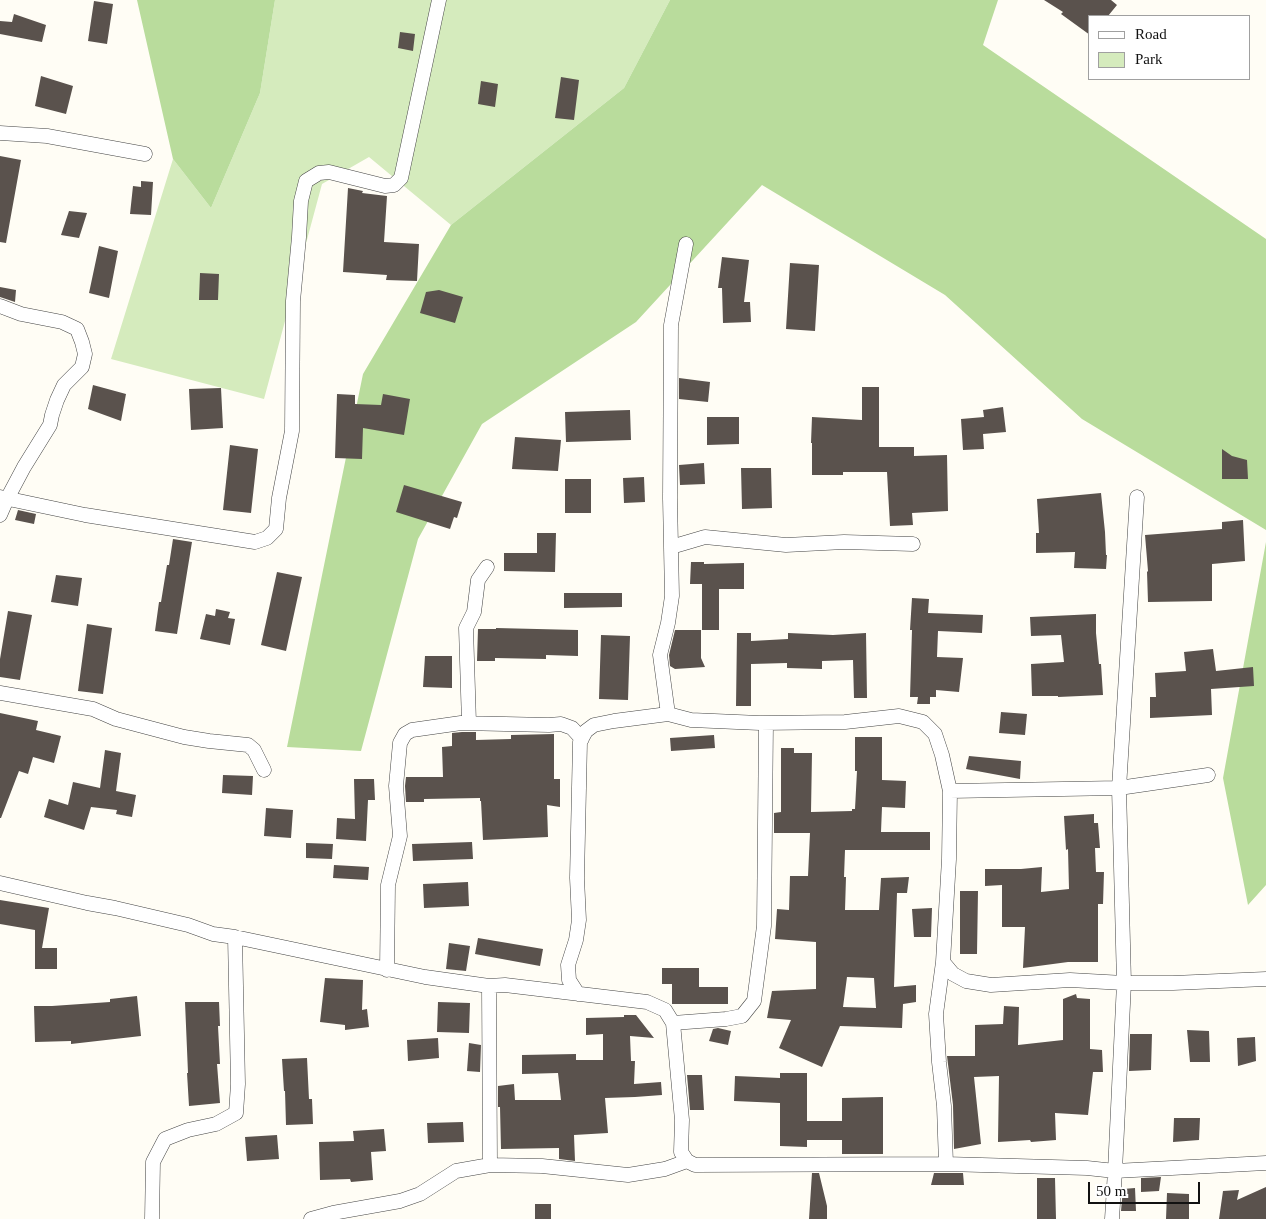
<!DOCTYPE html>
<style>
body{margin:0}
#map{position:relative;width:1266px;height:1219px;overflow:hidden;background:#fffdf5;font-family:"Times New Roman",serif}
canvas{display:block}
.legend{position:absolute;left:1088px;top:15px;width:162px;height:65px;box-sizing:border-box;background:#fff;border:1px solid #a0a0a0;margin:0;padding:6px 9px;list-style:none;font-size:15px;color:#111}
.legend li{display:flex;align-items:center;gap:10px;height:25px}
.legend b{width:25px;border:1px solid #a0a0a0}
.scale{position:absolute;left:1088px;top:1182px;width:112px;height:22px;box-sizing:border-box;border:2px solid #111;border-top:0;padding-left:6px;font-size:15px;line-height:18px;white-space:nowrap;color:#111;-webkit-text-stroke:4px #fff;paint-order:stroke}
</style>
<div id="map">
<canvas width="1266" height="1219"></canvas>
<ul class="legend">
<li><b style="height:6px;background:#fff"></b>Road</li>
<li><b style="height:14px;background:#d5ebbd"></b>Park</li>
</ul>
<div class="scale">50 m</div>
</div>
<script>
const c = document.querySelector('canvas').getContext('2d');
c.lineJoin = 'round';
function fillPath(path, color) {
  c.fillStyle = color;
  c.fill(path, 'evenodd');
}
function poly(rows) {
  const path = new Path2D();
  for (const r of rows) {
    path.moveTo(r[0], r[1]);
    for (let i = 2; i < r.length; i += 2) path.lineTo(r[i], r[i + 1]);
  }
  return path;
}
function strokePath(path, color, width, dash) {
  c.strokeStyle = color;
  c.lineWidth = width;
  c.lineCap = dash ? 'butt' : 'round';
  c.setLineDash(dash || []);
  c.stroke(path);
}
fillPath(poly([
 [275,0,670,0,624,88,451,225,369,157,322,184,264,399,111,359,173,159,211,208,260,93]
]), '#d5ebbd');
fillPath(poly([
 [137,0,275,0,260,93,211,208,173,159],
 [670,0,998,0,983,45,1266,239,1266,530,1082,419,945,295,762,185,636,322,482,424,418,539,361,751,287,747,363,374,451,225,624,88],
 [1266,542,1266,885,1248,905,1223,778]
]), '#b9dc9c');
fillPath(poly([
 [1044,0,1111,0,1117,5,1108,16,1090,16,1090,35,1061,14,1063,12],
 [94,1,113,4,107,44,88,41],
 [14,14,46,25,42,42,0,34,0,21,12,22],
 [400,32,415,34,413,51,398,48],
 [41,76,73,86,66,114,35,106],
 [561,77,579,80,574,120,555,118],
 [481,81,498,84,495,107,478,104],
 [0,156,21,160,6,243,0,242],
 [141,181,153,182,151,215,130,214,133,186,141,187],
 [348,188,363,191,362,193,387,196,384,242,419,244,417,281,386,280,387,275,343,272],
 [69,211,87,213,79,238,61,235],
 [99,246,118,251,109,298,89,293],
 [722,257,749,260,744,302,750,302,751,322,723,323,722,288,718,288],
 [790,263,819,265,815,331,786,329],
 [200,273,219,274,218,300,199,300],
 [0,287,16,290,15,302,0,297],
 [439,290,463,297,455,323,420,313,426,292],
 [679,378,710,382,708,402,679,399],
 [93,385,126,394,121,421,88,409],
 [862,387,879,387,879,447,914,447,914,456,947,455,948,511,912,513,913,525,890,526,887,472,843,472,843,475,812,475,812,443,811,443,812,417,862,420],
 [221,388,223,428,191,430,189,389],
 [337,394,355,395,355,404,381,405,383,394,410,399,404,435,363,428,362,459,335,458],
 [1003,407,1006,432,983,434,984,449,963,450,961,419,984,417,983,410],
 [630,410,631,440,566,442,565,412],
 [707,417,739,417,739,444,707,445],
 [515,437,561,440,558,471,512,469],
 [230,445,258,449,251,513,223,510],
 [1222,449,1232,456,1247,460,1248,479,1222,479],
 [704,463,705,484,680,485,679,465],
 [741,468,771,468,772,508,742,509],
 [644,477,645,502,624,503,623,478],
 [565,479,591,479,591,513,565,513],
 [404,485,462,502,457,518,454,517,450,529,396,512],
 [1101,493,1105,532,1106,555,1107,555,1106,569,1074,568,1075,552,1036,553,1036,533,1039,533,1037,499],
 [18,510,36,514,34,524,15,520],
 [1243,520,1245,561,1212,564,1212,601,1148,602,1147,572,1148,571,1145,535,1222,529,1222,522],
 [537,533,556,533,555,572,504,571,504,553,537,553],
 [173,539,192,542,177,634,155,631,159,602,161,602,167,565,169,565],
 [691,562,704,562,704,564,744,563,744,589,719,589,719,630,702,630,702,584,690,584],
 [277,572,302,577,286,651,261,645],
 [56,575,82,578,78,606,51,602],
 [564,593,622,593,622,607,564,608],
 [912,598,929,599,928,613,983,615,982,633,938,631,937,657,963,658,959,692,936,690,936,697,930,697,930,704,917,704,918,697,910,697,912,630,910,630],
 [216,609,230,612,228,618,235,619,230,645,200,639,206,614,215,616],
 [8,611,32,615,20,680,0,677,0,659],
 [1096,614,1096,633,1099,664,1101,664,1103,695,1058,697,1058,696,1032,696,1031,664,1064,662,1061,635,1031,636,1030,617],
 [87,624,112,628,103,694,78,691],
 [496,628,578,630,578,656,546,655,546,659,495,658,495,661,477,661,478,629,496,629],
 [675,630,701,630,701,658,705,667,675,669,670,666,669,655],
 [737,633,751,633,751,641,788,639,788,633,833,635,866,633,867,698,854,698,853,660,822,661,822,669,787,668,787,663,751,664,751,706,736,706],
 [601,635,630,636,628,700,599,699],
 [1213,649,1216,671,1253,667,1254,686,1211,689,1212,715,1150,718,1150,697,1156,697,1155,673,1186,671,1184,652],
 [425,656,452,656,452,688,423,687],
 [1001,712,1027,714,1025,735,999,733],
 [0,713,38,721,36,730,61,736,54,763,33,757,28,774,19,771,1,818,0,818],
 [462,732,476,732,476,740,511,739,511,735,554,734,554,779,560,779,560,807,547,805,548,837,483,840,481,801,480,801,480,798,424,799,424,802,406,802,405,786,406,777,443,777,442,747,452,746,452,733],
 [714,735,715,748,671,751,670,738],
 [855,737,882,737,882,780,906,781,905,808,882,807,881,832,930,832,930,850,845,850,844,877,846,877,845,910,879,910,881,878,909,877,907,893,897,893,894,987,916,985,916,1002,903,1004,902,1028,840,1026,822,1067,779,1048,791,1020,767,1018,772,991,816,989,816,942,775,939,777,909,789,910,790,876,808,876,810,833,774,833,774,813,781,812,781,748,794,748,794,753,812,753,811,812,852,811,852,809,855,809,857,771,855,771],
 [847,977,874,978,876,1008,843,1007],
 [105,750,121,753,116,791,136,795,132,817,116,814,117,810,91,807,84,830,44,817,49,799,68,805,73,782,100,788],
 [969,756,1021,761,1020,779,966,769],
 [223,775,253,776,252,795,222,793],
 [354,779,374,779,375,800,368,800,366,841,336,839,337,818,355,819],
 [266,808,293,810,291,838,264,836],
 [1094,814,1094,823,1098,823,1100,848,1095,848,1096,872,1104,872,1103,904,1098,904,1098,962,1068,962,1023,968,1025,927,1002,927,1002,885,985,886,985,869,1021,869,1042,867,1041,892,1069,889,1068,849,1066,850,1064,816],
 [472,842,473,859,413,861,412,844],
 [306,843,333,844,332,859,306,858],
 [334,865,369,867,368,880,333,878],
 [468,882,469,906,424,908,423,884],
 [960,891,978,891,977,954,960,954],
 [0,900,49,908,42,948,57,948,57,969,35,969,35,930,0,924],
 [932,908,931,937,914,937,912,909],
 [478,938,543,949,540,966,475,954],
 [449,943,470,946,466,971,446,969],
 [662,968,699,968,699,987,728,987,728,1004,672,1004,672,984,662,984],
 [325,978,363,980,362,1010,367,1009,369,1027,345,1030,345,1025,320,1022],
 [1076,994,1077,998,1090,999,1090,1049,1102,1050,1103,1072,1093,1072,1088,1115,1055,1113,1056,1140,1031,1142,1030,1140,998,1142,999,1076,974,1077,981,1144,954,1149,953,1105,947,1056,975,1056,975,1025,1003,1024,1004,1006,1019,1007,1018,1045,1063,1040,1063,999],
 [137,996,141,1036,71,1044,71,1041,35,1042,34,1006,52,1006,110,1002,110,999],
 [185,1002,219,1002,220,1026,218,1026,220,1064,217,1064,220,1103,189,1106,187,1073,188,1073],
 [438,1002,470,1003,469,1033,437,1032],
 [624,1015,636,1015,654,1038,630,1036,631,1061,635,1061,634,1084,661,1082,662,1095,635,1097,605,1098,608,1133,574,1135,575,1161,559,1159,559,1148,501,1149,500,1107,498,1107,498,1086,514,1084,515,1100,561,1100,558,1073,522,1074,522,1055,576,1054,576,1060,603,1060,603,1034,586,1035,586,1018,624,1017],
 [718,1028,731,1031,728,1045,709,1041,713,1029],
 [1187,1030,1209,1031,1210,1062,1190,1062],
 [1130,1034,1152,1034,1151,1070,1129,1071],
 [1255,1037,1256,1061,1238,1066,1237,1038],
 [438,1038,439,1058,408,1061,407,1040],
 [469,1043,481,1045,480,1072,467,1071],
 [307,1058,309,1099,312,1099,313,1124,286,1125,285,1091,284,1091,282,1059],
 [780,1073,807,1073,807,1121,842,1121,842,1098,883,1097,883,1154,842,1154,842,1140,807,1140,807,1147,780,1146,780,1103,734,1101,735,1076,780,1078],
 [687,1075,702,1075,704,1110,690,1110],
 [1174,1118,1200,1118,1199,1140,1173,1142],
 [463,1122,464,1142,428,1143,427,1123],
 [384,1129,386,1151,371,1152,373,1180,351,1182,350,1179,320,1180,319,1142,354,1141,353,1131],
 [277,1135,279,1159,247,1161,245,1137],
 [812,1173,819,1173,827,1206,827,1219,809,1219],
 [934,1173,963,1173,964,1185,931,1185],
 [1161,1177,1159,1191,1141,1192,1141,1178],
 [1037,1178,1055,1178,1056,1219,1037,1219],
 [1266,1187,1266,1219,1219,1219,1223,1191,1239,1190,1237,1200],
 [1135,1188,1136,1211,1121,1211,1123,1189],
 [1167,1193,1189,1194,1189,1219,1166,1219],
 [535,1204,551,1204,551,1219,535,1219]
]), '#5a524d');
const minor = poly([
 [0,133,47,136,145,154],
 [0,306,21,314,62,322,77,329,82,342,85,354,82,367,64,385,57,400,52,415,50,425,24,467,7,499,0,515],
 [0,497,85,515,255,542,267,538,276,529,279,498,292,431,293,301,299,237,301,201,306,181,319,173,329,172,385,186,394,185,401,178,439,0],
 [1137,497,1119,788,1124,983,1115,1171,1266,1163],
 [671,547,705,537,786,545,844,542,913,544],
 [0,693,93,709,116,719,184,737,209,741,248,745,254,750,264,770],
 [668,714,660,655,668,623,672,596,670,498,671,325,686,244],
 [469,723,466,628,474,612,478,580,487,567],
 [950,791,1119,788,1208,775],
 [0,883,87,903,115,908,188,925,213,934,235,937,425,977,489,986,505,985,647,1002,665,1010,673,1023,682,1120,681,1152,687,1161,695,1165,946,1164,1087,1168,1115,1171,1112,1219],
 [943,962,953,974,966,981,991,985,1070,980,1124,983,1173,983,1266,979],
 [387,970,388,885,400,836,396,786,400,743,405,734,412,730,461,723,549,725,561,724,572,728,582,739],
 [489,986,490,1165],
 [578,994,569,980,568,965,576,940,579,920,577,878,580,742,586,731,594,725,614,721,668,714,691,720,760,723,845,722,899,716,923,722,935,734,942,755,950,791,949,859,943,962,936,1014,939,1062,944,1106,946,1164],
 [673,1023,726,1019,742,1016,754,1001,764,926,766,723],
 [152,1219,153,1162,165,1139,188,1130,216,1124,236,1113,238,1084,235,937],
 [311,1219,333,1213,400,1201,420,1194,456,1171,490,1165,542,1166,628,1175,665,1169,687,1161]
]);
strokePath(minor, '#444', 15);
strokePath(minor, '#fff', 14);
</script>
